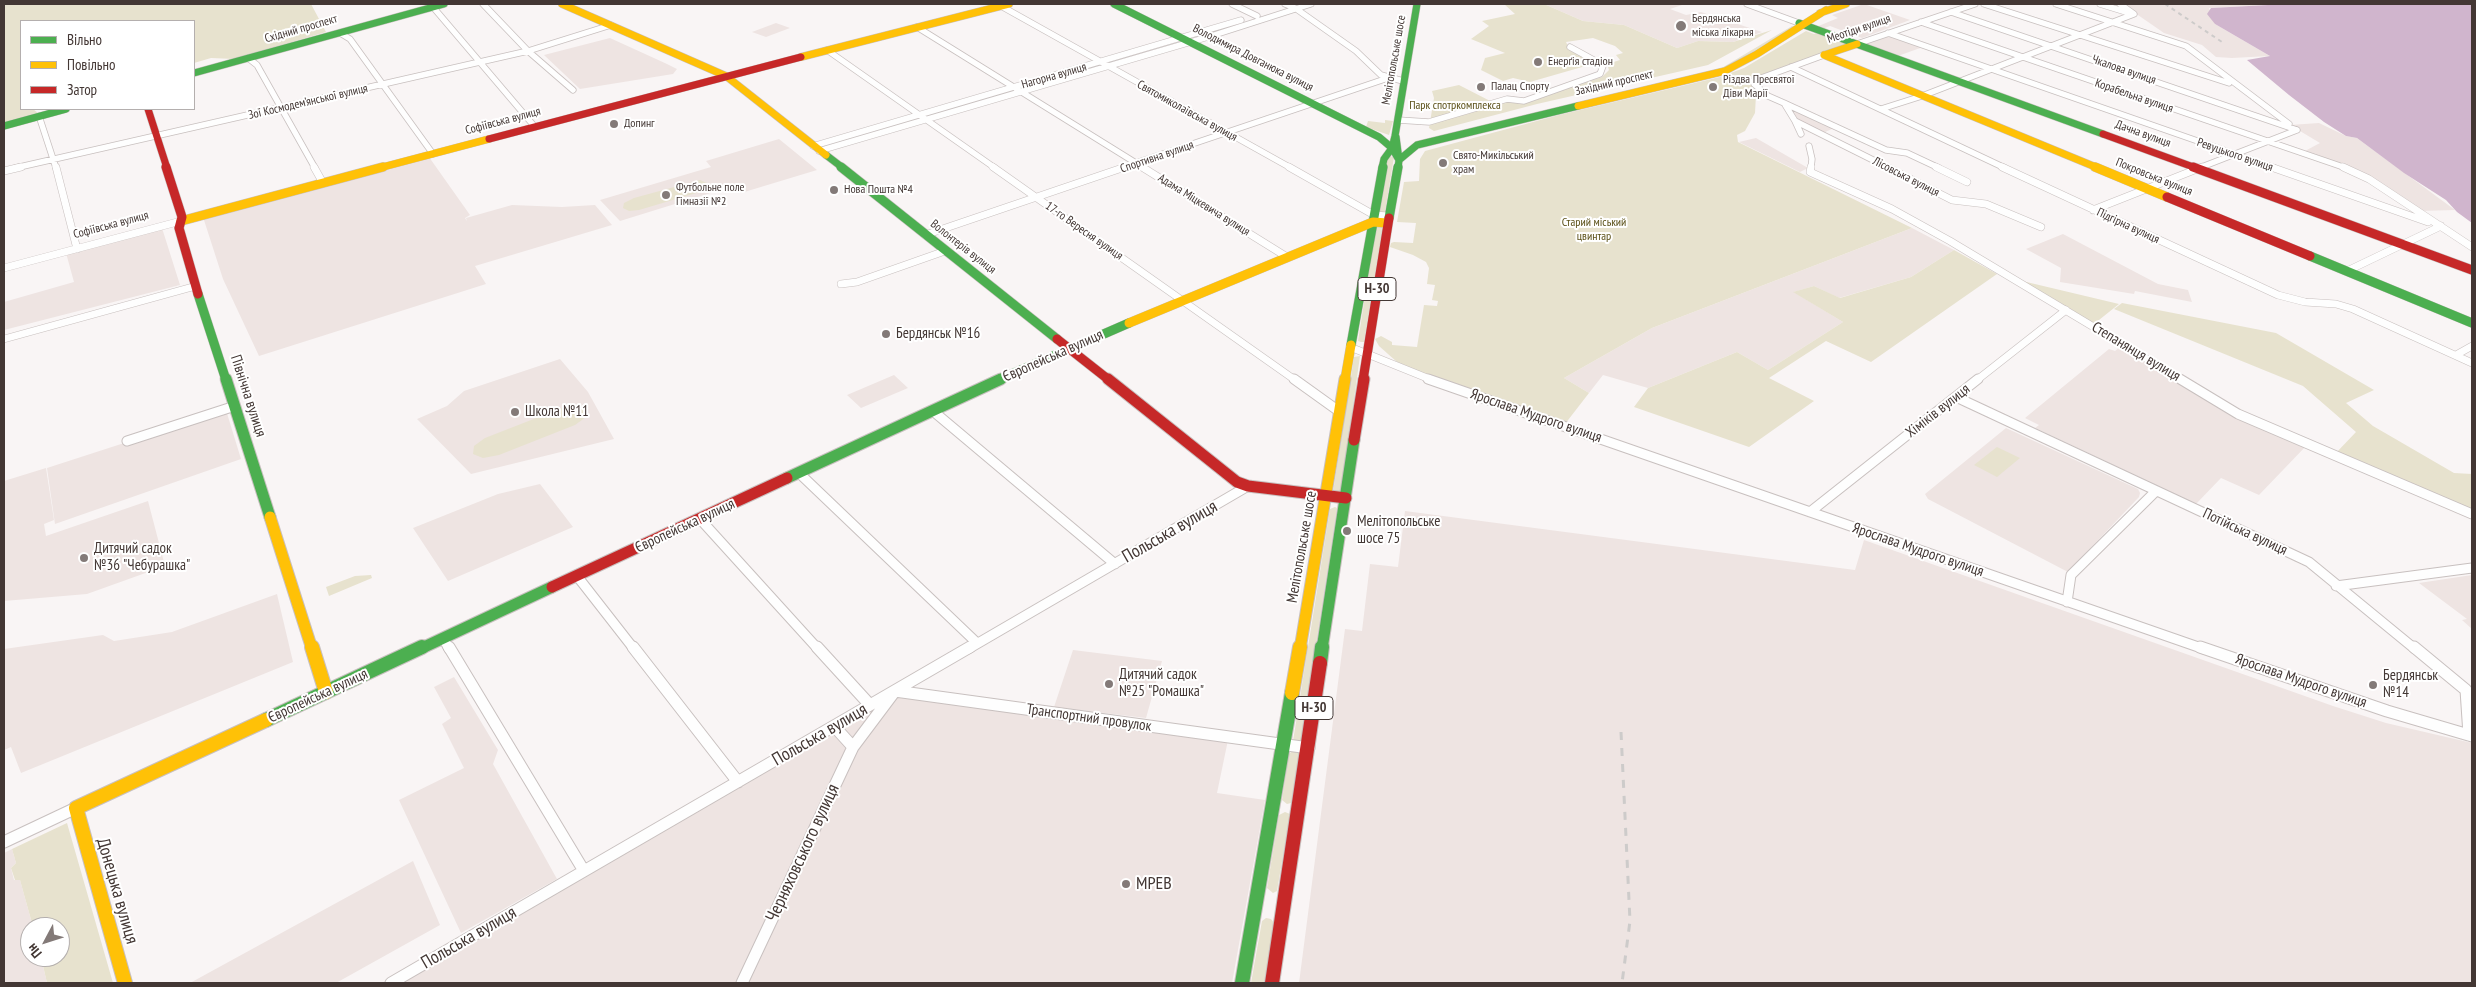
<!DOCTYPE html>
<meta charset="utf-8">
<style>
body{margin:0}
#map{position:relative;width:2476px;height:987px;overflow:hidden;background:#f9f5f5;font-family:"PT Sans Narrow",sans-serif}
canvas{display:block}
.frame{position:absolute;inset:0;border:5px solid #433734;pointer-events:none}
.legend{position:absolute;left:20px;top:20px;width:175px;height:90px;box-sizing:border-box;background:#fff;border:1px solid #b4afae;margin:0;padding:6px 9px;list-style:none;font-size:15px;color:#433734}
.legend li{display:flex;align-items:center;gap:10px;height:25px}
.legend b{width:25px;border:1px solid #b4afae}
.north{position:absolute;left:20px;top:917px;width:50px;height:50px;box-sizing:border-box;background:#fff;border:1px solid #b4afae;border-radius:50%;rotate:230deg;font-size:14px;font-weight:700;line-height:20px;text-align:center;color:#433734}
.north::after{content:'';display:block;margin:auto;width:18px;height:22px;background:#837a78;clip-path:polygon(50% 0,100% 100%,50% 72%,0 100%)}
</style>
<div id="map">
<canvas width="2476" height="987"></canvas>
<div class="frame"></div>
<ul class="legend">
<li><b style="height:6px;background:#4caf50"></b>Вільно</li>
<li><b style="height:6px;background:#ffc107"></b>Повільно</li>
<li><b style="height:6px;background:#c62828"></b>Затор</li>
</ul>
<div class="north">Пн</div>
</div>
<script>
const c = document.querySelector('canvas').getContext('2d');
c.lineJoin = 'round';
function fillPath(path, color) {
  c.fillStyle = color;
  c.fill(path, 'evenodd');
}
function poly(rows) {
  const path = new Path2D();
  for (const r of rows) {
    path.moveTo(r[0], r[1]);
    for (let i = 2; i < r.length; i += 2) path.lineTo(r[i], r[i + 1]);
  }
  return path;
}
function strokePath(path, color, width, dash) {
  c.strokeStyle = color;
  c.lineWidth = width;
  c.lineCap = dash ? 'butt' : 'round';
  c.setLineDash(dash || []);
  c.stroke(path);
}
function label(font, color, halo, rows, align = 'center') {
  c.font = font + ' "PT Sans Narrow",sans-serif';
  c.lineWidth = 4;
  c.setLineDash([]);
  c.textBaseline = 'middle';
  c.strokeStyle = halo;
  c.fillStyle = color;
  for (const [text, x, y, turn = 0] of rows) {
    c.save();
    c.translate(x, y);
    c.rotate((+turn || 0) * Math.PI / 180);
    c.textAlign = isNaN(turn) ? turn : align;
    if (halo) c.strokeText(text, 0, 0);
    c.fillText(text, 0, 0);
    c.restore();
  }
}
fillPath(poly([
 [1544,4,1685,4,1670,9,1686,15,1701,12,1762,32,1733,42,1698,41,1677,48,1624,25,1583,21],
 [1864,4,1910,20,1862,38,1830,26,1822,29,1816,27,1838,18,1832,15],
 [2122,4,2287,4,2209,8,2215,24,2270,56,2232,58,2216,57,2202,45,2164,33],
 [776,23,790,28,766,37,752,32],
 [1887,34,1923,47,1895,57,1860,43],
 [610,38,667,64,677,69,673,74,580,89,544,55],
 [1790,108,1834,128,1823,133,1797,121],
 [2319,123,2346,136,2357,138,2455,210,2419,211,2371,179,2303,152,2320,143,2290,125],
 [1756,138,1808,168,1800,172,1739,142],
 [779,139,817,170,741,193,733,186,620,221,600,200,711,167,706,161],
 [429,157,470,215,465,218,467,221,466,218,512,205,562,207,595,205,612,225,475,266,486,284,259,356,223,279,203,217],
 [162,228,180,285,4,330,4,302,74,282,66,253],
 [1912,228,1954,250,1911,277,1839,298,1814,286,1794,292,1843,322,1768,370,1737,352,1648,388,1603,375,1589,393,1564,378,1652,328],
 [2063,234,2158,284,2188,290,2192,302,2135,291,2134,294,2060,282,2061,268,2026,249],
 [2121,346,2235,415,2307,445,2259,495,2221,478,2196,504,2035,428,2039,425,2025,418,2109,349,2115,351],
 [560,359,588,392,614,439,471,474,417,419,447,406,464,391],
 [894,375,908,388,861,408,847,395],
 [226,410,241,459,55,524,47,468],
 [2006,428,2138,489,2140,493,2139,497,2068,572,1928,499,1925,494],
 [46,468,54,520,44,524,46,536,148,501,165,566,87,594,4,601,4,481],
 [540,484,573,527,448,581,413,528,498,494],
 [1405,511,1855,570,1864,540,2333,706,2386,723,2472,743,2472,983,1299,983,1345,629,1362,631,1370,564,1398,567],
 [2472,575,2472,629,2462,620,2467,619,2419,583],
 [277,594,293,662,21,773,11,747,4,750,4,649,103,635,114,641,172,632],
 [1073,650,1162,661,1146,718,1054,707],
 [454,677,498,750,493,764,557,879,461,933,399,800,464,768,442,724,451,718,434,687],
 [896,694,1228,740,1217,793,1265,800,1232,983,401,983],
 [12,849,16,863,11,868,14,880,20,880,33,927,30,927,30,957,41,957,47,983,4,983,4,853],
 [413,861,440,925,336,983,190,983]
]), '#eee4e2');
fillPath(poly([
 [4,4,311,4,326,32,234,59,211,58,194,63,194,21,21,21,21,109,33,109,38,113,4,123],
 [1504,4,1544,4,1583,21,1624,25,1677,48,1698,41,1733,42,1772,30,1708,65,1537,104,1434,131,1429,128,1434,98,1432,91,1459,85,1496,104,1509,101,1524,103,1602,77,1609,70,1607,64,1620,60,1616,55,1623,53,1615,46,1593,38,1566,42,1569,48,1596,63,1530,82,1513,78,1503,81,1481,70,1485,58,1505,53,1471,39,1489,26,1482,21,1515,14],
 [1792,26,1795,27,1722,70,1416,142,1720,69],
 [1806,31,1814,34,1820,32,1852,44,1753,81,1756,95,1755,113,1745,131,1737,135,1738,142,1912,228,1652,328,1564,378,1589,393,1565,424,1417,372,1397,362,1379,346,1375,339,1381,336,1392,342,1392,345,1417,347,1424,305,1437,306,1438,301,1432,300,1435,285,1427,284,1429,268,1426,262,1413,255,1390,247,1391,243,1394,242,1413,243,1416,223,1397,222,1404,182,1419,181,1420,159,1425,151,1559,115,1720,77,1744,68],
 [1385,120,1393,121,1389,135,1366,127,1368,121,1385,123],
 [1388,156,1394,157,1385,212,1379,212],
 [700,180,709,184,703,191,639,210,629,211,623,208,624,203,634,198],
 [1381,225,1383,226,1364,342,1361,342,1358,341,1376,226],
 [1954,250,1997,274,1871,362,1826,341,1769,378,1814,401,1749,447,1634,407,1648,388,1737,352,1768,370,1843,322,1793,292,1814,286,1840,298,1911,277],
 [2018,280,2119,304,2094,324],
 [2122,303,2276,333,2374,390,2346,403,2373,426,2454,473,2472,474,2472,512,2335,454,2356,432,2303,386,2114,309],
 [1360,356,1341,492,1335,493,1333,492,1354,357],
 [567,406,582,406,587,409,586,417,575,425,499,455,483,458,473,454,474,446,485,438],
 [1997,447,2020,458,1997,477,1974,465],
 [1335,507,1337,508,1301,742,1293,741,1330,509],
 [371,575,372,578,329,596,326,587,355,576],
 [1292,751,1299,753,1291,803,1287,804,1282,800,1289,754],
 [1285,812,1290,814,1277,891,1273,893,1267,888,1279,815],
 [67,823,113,983,47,983,41,957,60,957,60,927,33,927,20,880,15,880,11,868,16,863,12,849],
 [1266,918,1271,919,1274,923,1264,983,1251,983,1262,921]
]), '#e7e2ce');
fillPath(poly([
 [2287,4,2472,4,2472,223,2457,212,2446,200,2404,173,2357,138,2346,136,2324,122,2289,95,2247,60,2270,56,2215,24,2207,14,2211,8]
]), '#d0b5cd');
const streetFar3 = poly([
 [483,4,528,51,573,90],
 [1232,4,1257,16],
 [1285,4,1295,8,1356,51,1381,75,1403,81],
 [1747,4,1796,22],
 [1984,4,2229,83],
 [2056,4,2186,46,2289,124],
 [2100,4,2126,12],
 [1001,6,1291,168],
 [433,7,535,127],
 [1951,12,2297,130],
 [1921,22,2346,168],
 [917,27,1144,168],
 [340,33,350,39,433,154],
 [1888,33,2275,168],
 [1857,44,1975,4],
 [827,50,995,168],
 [1824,55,1753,81,1754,84,1768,96,1784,103,1795,121,1889,168],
 [248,58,257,65,315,168],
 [1791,67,2005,168],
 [1784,103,1886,150,1907,153,1939,168],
 [1881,109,1922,96,2134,14,2120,4],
 [39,116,56,168],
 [1398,120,1429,122,1507,99,1524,101,1600,74,1603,66,1601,64,1570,47],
 [1795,121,1801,134],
 [813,146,1241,20],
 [1809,146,1812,159,1811,168],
 [819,151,1208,37,1311,4],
 [15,168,528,51,611,25],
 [1121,168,1388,78],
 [2199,168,2297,130]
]);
const streetFar2 = poly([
 [56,167,77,249],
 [314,167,323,183],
 [993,167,1295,380],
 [1142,167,1287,257],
 [1289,167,1374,215,1388,216],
 [1811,167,1810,172,1892,209,1950,241,2182,380],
 [1887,167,1952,200,1986,204,2041,227],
 [1936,167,1967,182],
 [2002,167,2278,295,2305,302,2336,304,2353,309,2472,363],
 [2271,167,2428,222],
 [2343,167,2369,179,2472,247],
 [4,171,21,167],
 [2093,210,2202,167],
 [925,235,1125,167],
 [4,268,181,221],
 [2347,271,2441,226],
 [841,284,857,282,945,251],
 [4,339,196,286],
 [1350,347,1432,380],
 [2456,355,2472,346],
 [1977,380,2066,310]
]);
const streetFar1 = poly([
 [1294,379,1340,412],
 [1428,379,2204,649],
 [2180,379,2238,414,2472,514],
 [1956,397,2309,562,2415,649],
 [933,411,1115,564],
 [127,441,235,406],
 [799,473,977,643],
 [1810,512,1978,379],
 [700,519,818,649],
 [577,576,634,649],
 [2336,586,2472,568],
 [2067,602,2071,575,2156,491],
 [443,638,449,649],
 [968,649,1248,486]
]);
const street = poly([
 [449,647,584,871],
 [633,647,738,782],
 [817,647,870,705],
 [2200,647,2387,711,2472,736],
 [2414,647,2466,690,2469,735],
 [853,747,895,691,1309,748],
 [4,842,76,808],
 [391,983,970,647],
 [742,983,853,747,834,726]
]);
const fastFar3 = poly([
 [1114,4,1379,137,1392,148,1399,160,1417,145,1578,106],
 [1799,23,2103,134],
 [194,73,444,4],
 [4,126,66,109],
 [1396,137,1399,160,1398,168],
 [826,155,843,168],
 [1382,168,1384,159,1392,148,1395,136,1417,4]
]);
const fastFar2 = poly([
 [841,167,1057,339],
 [1389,218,1398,167],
 [2310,256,2472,323],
 [198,294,226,380],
 [1351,345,1383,167],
 [998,380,1129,323]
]);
const fastFar1 = poly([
 [226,379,270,517],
 [787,478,1001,379],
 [420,649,552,587],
 [1322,649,1354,440]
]);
const fast = poly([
 [1320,663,1322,647],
 [266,720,422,647],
 [1242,983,1292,693]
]);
const slowFar3 = poly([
 [562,4,726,76,826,155],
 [1820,13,1846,4],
 [1824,55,2098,168],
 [1824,55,1857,44],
 [801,57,1009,4],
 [1578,106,1725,71,1757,54,1826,10],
 [379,168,489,139]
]);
const slowFar2 = poly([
 [2095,167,2167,197],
 [181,221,383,167],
 [1129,323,1373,222,1387,223],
 [1345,380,1351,345]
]);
const slowFar1 = poly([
 [270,517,312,649],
 [1300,649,1345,379]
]);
const slow = poly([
 [312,647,326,692],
 [1292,693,1300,647],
 [125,983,76,808,266,720]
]);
const jamFar3 = poly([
 [148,109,167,168],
 [2103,134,2196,168],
 [489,139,801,57]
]);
const jamFar2 = poly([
 [166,167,182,217,179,228,198,294],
 [2193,167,2472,270],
 [2167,197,2310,256],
 [1057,339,1109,380],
 [1363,380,1389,218]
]);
const jamFar1 = poly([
 [1108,379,1237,482,1248,486,1346,498],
 [1354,440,1364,379],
 [552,587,787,478]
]);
const jam = poly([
 [1272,983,1320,663]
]);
strokePath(streetFar3, '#c8c0bf', 7);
strokePath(streetFar2, '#c8c0bf', 8);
strokePath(streetFar1, '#c8c0bf', 11);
strokePath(street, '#c8c0bf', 13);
strokePath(fastFar3, '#c8c0bf', 8);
strokePath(fastFar2, '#c8c0bf', 10);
strokePath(fastFar1, '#c8c0bf', 13);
strokePath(fast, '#c8c0bf', 16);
strokePath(slowFar3, '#c8c0bf', 8);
strokePath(slowFar2, '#c8c0bf', 10);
strokePath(slowFar1, '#c8c0bf', 13);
strokePath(slow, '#c8c0bf', 16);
strokePath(jamFar3, '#c8c0bf', 8);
strokePath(jamFar2, '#c8c0bf', 10);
strokePath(jamFar1, '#c8c0bf', 13);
strokePath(jam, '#c8c0bf', 16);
strokePath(streetFar3, '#fefefe', 5.5);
strokePath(streetFar2, '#fefefe', 7);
strokePath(streetFar1, '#fefefe', 9);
strokePath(street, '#fefefe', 11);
strokePath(fastFar3, '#4caf50', 7);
strokePath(fastFar2, '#4caf50', 9);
strokePath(fastFar1, '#4caf50', 11);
strokePath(fast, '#4caf50', 14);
strokePath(slowFar3, '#ffc107', 7);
strokePath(slowFar2, '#ffc107', 9);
strokePath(slowFar1, '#ffc107', 11);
strokePath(slow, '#ffc107', 14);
strokePath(jamFar3, '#c62828', 7);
strokePath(jamFar2, '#c62828', 9);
strokePath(jamFar1, '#c62828', 11);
strokePath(jam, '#c62828', 14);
strokePath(poly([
 [2165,4,2222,42]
]), '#cdcbca', 2, [4, 4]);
strokePath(poly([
 [1621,732,1630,921,1622,983]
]), '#cdcbca', 3, [8, 8]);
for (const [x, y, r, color] of [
 [1681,26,6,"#837a78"],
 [1538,62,5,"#837a78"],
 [1481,87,5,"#837a78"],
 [1713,87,5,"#837a78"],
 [614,124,5,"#837a78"],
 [1443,163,5,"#837a78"],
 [834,190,5,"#837a78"],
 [666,195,5,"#837a78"],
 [886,334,5,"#837a78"],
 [515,412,5,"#837a78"],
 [1347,531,5,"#837a78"],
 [84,558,5,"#837a78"],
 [1109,684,5,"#837a78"],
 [2373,685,5,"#837a78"],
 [1126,884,5,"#837a78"]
]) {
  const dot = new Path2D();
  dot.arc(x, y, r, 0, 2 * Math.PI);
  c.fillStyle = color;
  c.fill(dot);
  strokePath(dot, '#fff', 2);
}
label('12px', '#433734', '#fff', [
 ["Бердянська",1692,19],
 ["міська лікарня",1692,33],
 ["Енерґія стадіон",1548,62],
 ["Різдва Пресвятої",1723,80],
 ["Діви Марії",1723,94],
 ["Палац Спорту",1491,87],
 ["Допинг",624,124],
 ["Свято-Микільський",1453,156],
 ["храм",1453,170],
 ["Футбольне поле",676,188],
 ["Гімназії №2",676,202],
 ["Нова Пошта №4",844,190]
], 'left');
label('12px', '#433734', '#fff', [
 ["Східний проспект",301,29,-16],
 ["Меотіди вулиця",1859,29,-19],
 ["Володимира Довганюка вулиця",1253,58,27],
 ["Мелітопольське шосе",1394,60,-80],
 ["Чкалова вулиця",2124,70,19],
 ["Нагорна вулиця",1054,76,-16],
 ["Західний проспект",1614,83,-13],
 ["Корабельна вулиця",2134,96,19],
 ["Зої Космодем’янської вулиця",308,102,-13],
 ["Святомиколаївська вулиця",1187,111,29],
 ["Софіївська вулиця",503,121,-15],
 ["Дачна вулиця",2143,134,20],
 ["Ревуцького вулиця",2235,155,19],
 ["Спортивна вулиця",1157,157,-19],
 ["Лісовська вулиця",1906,177,27],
 ["Покровська вулиця",2154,177,22],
 ["Адама Міцкевича вулиця",1204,205,32],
 ["Софіївська вулиця",111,225,-15],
 ["Підгірна вулиця",2128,226,25],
 ["17-го Вересня вулиця",1084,231,35],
 ["Волонтерів вулиця",963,247,38]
]);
label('12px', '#5c5119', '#fff', [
 ["Парк спотркомплекса",1455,106],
 ["Старий міський",1594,223],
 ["цвинтар",1594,237]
]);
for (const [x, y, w] of [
 [1377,289,38],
 [1314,708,38]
]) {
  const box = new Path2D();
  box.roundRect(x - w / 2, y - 11.5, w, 23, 4);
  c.fillStyle = '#fff';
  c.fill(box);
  strokePath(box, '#433734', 1);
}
label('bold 14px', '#433734', null, [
 ["Н-30",1377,289],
 ["Н-30",1314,708]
]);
label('15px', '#433734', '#fff', [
 ["Бердянськ №16",896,334],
 ["Школа №11",525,412],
 ["Мелітопольське",1357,522],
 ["шосе 75",1357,539],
 ["Дитячий садок",94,549],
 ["№36 \"Чебурашка\"",94,566],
 ["Дитячий садок",1119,675],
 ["№25 \"Ромашка\"",1119,692],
 ["Бердянськ",2383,676],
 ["№14",2383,693]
], 'left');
label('15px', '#433734', '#fff', [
 ["Степанянця вулиця",2136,352,31],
 ["Європейська вулиця",1053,356,-24],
 ["Північна вулиця",248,396,72],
 ["Хіміків вулиця",1938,411,-38],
 ["Ярослава Мудрого вулиця",1536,416,19],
 ["Європейська вулиця",685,526,-25],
 ["Потійська вулиця",2245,532,25],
 ["Мелітопольське шосе",1302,547,-80],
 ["Ярослава Мудрого вулиця",1918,550,19],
 ["Ярослава Мудрого вулиця",2301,681,19],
 ["Європейська вулиця",318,696,-25],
 ["Транспортний провулок",1089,718,8]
]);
label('18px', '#433734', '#fff', [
 ["Польська вулиця",1170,532,-30],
 ["Польська вулиця",820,735,-30],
 ["Черняховського вулиця",803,853,-65],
 ["Донецька вулиця",117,891,74],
 ["Польська вулиця",469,938,-30]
]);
label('18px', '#433734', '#fff', [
 ["МРЕВ",1136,884]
], 'left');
</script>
